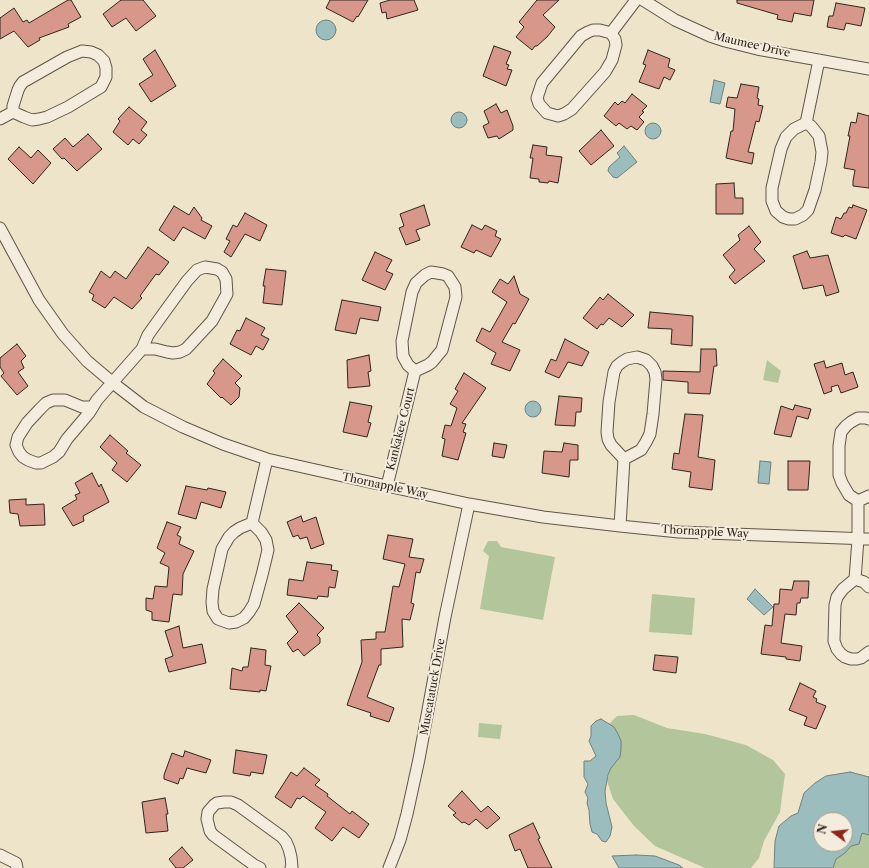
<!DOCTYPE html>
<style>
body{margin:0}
#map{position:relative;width:869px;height:868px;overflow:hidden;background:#eee4ca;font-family:"Libre Caslon Text",serif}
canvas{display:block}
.north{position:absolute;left:813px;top:812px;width:40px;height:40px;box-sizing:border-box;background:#f4eddd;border:1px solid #a69d90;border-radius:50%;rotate:285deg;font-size:11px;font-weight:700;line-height:16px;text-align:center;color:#30251c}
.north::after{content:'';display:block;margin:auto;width:14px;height:18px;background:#8f2418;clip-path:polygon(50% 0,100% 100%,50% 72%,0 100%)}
</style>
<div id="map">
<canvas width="869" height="868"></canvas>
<div class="north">N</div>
</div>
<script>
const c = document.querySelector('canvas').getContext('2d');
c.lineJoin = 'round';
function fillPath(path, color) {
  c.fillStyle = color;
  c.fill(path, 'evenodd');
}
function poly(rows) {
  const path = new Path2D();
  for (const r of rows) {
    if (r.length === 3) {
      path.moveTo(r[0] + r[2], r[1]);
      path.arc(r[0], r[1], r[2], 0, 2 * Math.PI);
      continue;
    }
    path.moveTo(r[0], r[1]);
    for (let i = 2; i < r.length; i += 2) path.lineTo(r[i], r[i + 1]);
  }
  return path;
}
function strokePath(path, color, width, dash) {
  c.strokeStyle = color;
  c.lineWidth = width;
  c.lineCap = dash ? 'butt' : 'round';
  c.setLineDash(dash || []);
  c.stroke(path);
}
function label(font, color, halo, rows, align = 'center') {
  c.font = font + ' "Libre Caslon Text",serif';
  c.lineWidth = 4;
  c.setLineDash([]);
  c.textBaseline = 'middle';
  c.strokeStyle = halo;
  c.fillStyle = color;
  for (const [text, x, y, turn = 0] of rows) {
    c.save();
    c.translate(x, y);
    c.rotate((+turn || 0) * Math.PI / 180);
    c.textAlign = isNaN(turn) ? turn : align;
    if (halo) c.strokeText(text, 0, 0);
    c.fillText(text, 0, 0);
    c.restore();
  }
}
fillPath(poly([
 [767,360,781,371,778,383,763,380],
 [488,541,497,541,501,547,555,557,543,620,480,609,489,556,483,551],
 [652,594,695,598,692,635,649,632],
 [634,715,667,728,705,734,746,745,773,760,785,774,780,812,764,841,759,858,751,868,705,868,655,846,634,826,613,799,607,781,611,768,614,727,609,724,617,716],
 [479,723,502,725,500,739,478,737],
 [862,833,869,835,869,868,833,868,835,859,845,853]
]), '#b3c59b');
const water = poly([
 [326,30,10],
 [714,80,725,83,720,104,710,102,714,80],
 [459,120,8],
 [653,131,8],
 [624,146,637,162,617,178,613,177,608,171,609,167,620,157,617,153,624,146],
 [533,409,8],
 [760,461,771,462,769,484,758,483,760,461],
 [755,589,773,607,764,615,747,599,755,589],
 [601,719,614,727,618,734,621,741,621,749,620,757,611,768,608,775,605,791,606,803,612,827,610,836,606,842,602,841,597,834,592,832,590,824,589,810,587,803,588,798,585,792,588,784,584,777,584,761,590,761,596,756,589,741,591,736,591,726,596,721,601,719],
 [850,772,869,777,869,835,862,833,859,844,851,846,845,853,836,859,833,868,774,868,775,841,779,826,791,816,798,813,804,793,815,783,826,776,850,772],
 [821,820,845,820,845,844,821,844,821,820],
 [636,855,655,856,679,865,683,868,619,868,612,856,636,855]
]);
fillPath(water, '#9bbdbd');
strokePath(water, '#70807d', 1);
const building = poly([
 [68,0,71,0,81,17,68,24,69,27,39,38,40,40,28,47,14,31,0,39,0,18,14,8,23,22,27,20,29,23,68,0],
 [121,0,143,0,156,16,136,31,126,18,112,27,103,14,121,0],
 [330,0,368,0,358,17,357,16,353,22,326,8,330,0],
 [390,0,414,0,418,10,387,19,386,12,382,13,380,3,390,0],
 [537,0,559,0,543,15,555,27,547,37,537,46,535,46,532,50,516,37,524,27,519,22,537,0],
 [737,0,814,0,811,16,794,13,792,22,777,19,778,15,737,3,737,0],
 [836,3,865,8,861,26,846,23,844,30,827,27,829,16,833,16,836,3],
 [494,46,511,52,506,64,509,65,507,69,512,70,506,86,483,76,494,46],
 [155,50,176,86,151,102,139,84,153,75,143,59,155,50],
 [648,50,670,59,668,67,675,70,670,80,664,77,659,89,639,82,646,65,643,64,648,50],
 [741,84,759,87,757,98,759,99,758,105,763,106,759,122,756,121,748,152,754,153,752,164,726,158,731,131,733,131,735,109,726,107,728,97,737,98,741,84],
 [632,94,647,106,642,111,644,112,639,117,644,122,637,130,631,126,627,129,619,123,616,126,604,116,615,102,618,105,622,101,625,103,632,94],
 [496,104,501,113,507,110,513,126,513,130,499,139,497,136,488,138,483,126,489,123,484,111,496,104],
 [129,107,147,122,141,130,147,135,139,144,133,139,128,145,113,132,120,121,118,119,129,107],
 [858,113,869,116,869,188,853,186,853,181,855,170,844,168,850,136,848,136,851,122,856,123,858,113],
 [601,130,614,146,591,165,579,151,601,130],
 [88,134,102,149,77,171,64,158,62,159,53,149,65,138,73,147,88,134],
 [533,145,547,147,546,155,562,157,558,183,549,181,548,183,539,182,539,179,530,178,533,158,530,158,533,145],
 [19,147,31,158,38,150,51,163,33,184,8,159,19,147],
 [734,183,735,198,743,198,743,214,716,214,716,184,734,183],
 [424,205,430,225,416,230,420,240,406,245,399,228,404,226,400,214,424,205],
 [853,205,867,210,856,239,845,235,843,237,831,233,836,217,841,219,844,213,846,213,849,207,852,208,853,205],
 [174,206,189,215,194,207,202,218,201,220,212,226,205,239,183,227,174,241,159,230,174,206],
 [245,213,267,225,260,241,245,234,231,257,224,252,230,241,226,239,233,225,237,227,245,213],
 [472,225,482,230,485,225,497,231,495,236,501,239,491,257,476,250,474,253,461,247,472,225],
 [749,226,761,242,754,249,765,261,735,284,729,277,735,270,723,255,740,240,738,235,749,226],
 [148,247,169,262,159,275,156,274,140,296,142,298,132,309,114,297,105,308,92,300,94,295,89,292,101,271,110,278,115,271,126,279,148,247],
 [807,251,810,258,828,255,839,292,826,296,823,285,803,289,793,256,807,251],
 [375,252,392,260,386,271,393,274,385,290,362,280,375,252],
 [266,269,286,271,282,305,263,303,265,286,263,286,266,269],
 [514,276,520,294,529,299,515,324,513,323,502,342,520,350,510,371,491,364,496,353,476,341,482,328,490,332,507,302,492,292,500,279,508,284,514,276],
 [608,294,634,315,622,327,609,318,603,325,601,324,597,329,583,318,600,297,603,300,608,294],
 [342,300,381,307,378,321,360,318,356,334,335,330,342,300],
 [650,312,693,316,692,346,671,344,672,329,648,328,650,312],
 [246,318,265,328,261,335,269,339,263,350,256,346,251,355,230,344,237,330,240,331,246,318],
 [565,339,589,352,582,366,568,362,559,378,545,372,551,359,556,361,565,339],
 [17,344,26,356,21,361,24,368,18,372,28,386,17,395,1,376,4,373,0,367,0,358,17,344],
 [701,349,716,349,717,366,714,366,710,394,688,393,688,382,663,380,663,371,700,372,701,349],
 [369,355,371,371,368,372,370,386,348,388,347,360,369,355],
 [223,359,242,376,235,383,240,388,239,397,231,405,222,397,221,398,207,384,215,373,213,371,223,359],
 [824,361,826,368,842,363,845,375,853,372,858,387,841,393,838,385,831,387,832,391,824,394,814,364,824,361],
 [464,373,486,388,462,423,466,424,463,432,466,433,458,460,442,456,445,439,442,438,445,425,451,426,457,408,450,404,458,391,455,389,464,373],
 [559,396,582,398,581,412,576,412,575,426,555,425,559,396],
 [350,402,372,406,368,422,371,423,367,437,343,432,350,402],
 [795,405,811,409,808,419,797,416,791,437,774,434,781,406,793,410,795,405],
 [685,414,703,415,698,457,715,460,712,490,689,487,691,472,672,469,674,453,679,454,685,414],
 [110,435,128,451,126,453,141,465,127,482,112,470,117,463,100,447,110,435],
 [494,443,507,445,504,458,492,456,494,443],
 [564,443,578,445,578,460,570,460,569,477,542,473,544,451,562,452,564,443],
 [788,461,810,461,808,490,788,490,788,461],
 [92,473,99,487,101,484,109,502,83,516,84,521,73,526,62,508,77,499,75,495,80,493,75,483,92,473],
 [186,486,207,490,208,488,226,492,221,508,201,502,196,519,178,514,186,486],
 [26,499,26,505,44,504,45,525,20,526,18,514,10,513,9,500,26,499],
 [301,516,303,522,316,517,324,544,311,549,307,537,300,539,298,535,293,537,287,522,301,516],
 [167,522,181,527,177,535,181,537,179,544,194,551,183,574,182,595,173,594,169,622,152,620,152,612,146,610,146,598,153,599,155,586,167,587,169,567,160,563,165,553,157,548,167,522],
 [388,535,413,539,409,557,424,559,420,573,416,572,411,603,414,604,410,620,402,619,403,647,381,649,381,665,379,665,367,697,394,708,389,722,370,716,371,713,347,705,362,662,361,640,376,639,376,632,385,632,393,586,399,587,405,564,383,559,388,535],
 [307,562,332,565,331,570,338,571,335,588,329,587,328,597,318,596,317,599,287,595,289,579,303,581,307,562],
 [794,581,809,581,808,598,801,598,800,603,797,603,796,615,785,614,781,643,802,646,800,661,786,659,786,657,761,654,765,625,772,626,774,604,779,604,780,589,792,590,794,581],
 [299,603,324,628,317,635,320,638,320,643,304,656,298,649,293,652,287,643,298,632,286,616,299,603],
 [179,626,183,648,202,644,206,663,169,672,165,659,173,656,165,631,179,626],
 [251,648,266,650,265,665,271,666,266,691,260,690,260,692,230,689,232,668,242,671,243,667,248,667,251,648],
 [655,655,678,657,676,673,653,670,655,655],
 [800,683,816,691,813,697,817,699,816,702,826,706,816,729,804,725,807,717,789,710,800,683],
 [236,750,267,755,263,774,251,772,250,776,233,773,236,750],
 [185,751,211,760,206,773,187,768,183,779,180,778,178,784,164,779,164,775,172,753,183,757,185,751],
 [304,768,320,780,315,785,328,794,327,796,350,814,352,811,369,824,359,838,343,827,332,841,315,828,326,812,303,796,300,799,297,798,291,808,275,797,291,772,297,776,304,768],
 [462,791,481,812,488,806,500,818,487,829,476,819,469,825,464,822,462,823,453,815,456,813,448,806,462,791],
 [165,798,168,814,166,814,168,831,146,833,142,802,165,798],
 [533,823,540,838,538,839,552,868,528,868,520,849,515,851,509,835,533,823],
 [182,847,193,860,183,868,176,868,169,859,182,847]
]);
fillPath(building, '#d7978b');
strokePath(building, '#30251c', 1);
const minor = poly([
 [643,0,675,20,710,36,725,41,757,49,869,69],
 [593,30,600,30,611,33,615,39,616,45,612,60,605,72,572,109,564,114,558,116,547,113,539,104,537,98,542,83,581,36,588,32,593,30],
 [611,33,636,0],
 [82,51,91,52,98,55,104,61,106,68,106,77,101,87,68,107,47,117,39,119,32,120,24,117,13,112,13,106,18,90,20,86,23,82,67,57,82,51],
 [0,119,13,112],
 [806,123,811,126,819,136,822,152,821,162,815,190,808,210,803,215,795,219,789,219,783,217,776,211,772,201,772,188,781,149,786,137,794,129,806,123],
 [806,123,819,60],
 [0,228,39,300,63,334,87,361,113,383,144,407,183,427,223,444,267,459,387,486,469,504,543,517,620,526,679,532,869,539],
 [93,407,82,407,65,400,53,400,46,403,40,409,27,423,18,437,16,445,19,452,23,457,28,460,36,463,41,463,53,457,59,452,67,439,89,413,97,400,142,349,148,335,158,321,187,281,197,270,205,267,217,269,222,272,226,279,227,294,212,321,186,349,180,352,173,353,167,352,155,349,142,349],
 [387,486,415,371,408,365,403,356,402,341,412,292,416,283,425,275,431,272,443,274,448,276,455,287,456,297,442,350,432,362,428,365,415,371],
 [858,501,858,539,855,579,843,589,837,597,835,605,834,641,837,649,841,654,845,657,851,659,857,659,861,658,869,652],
 [858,501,849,495,842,483,839,475,839,446,841,432,846,426,851,422,858,418,866,418,869,419],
 [858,501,869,496],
 [252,523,261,532,266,540,268,550,262,575,254,604,249,612,244,618,236,622,229,623,218,619,213,611,212,602,213,589,218,567,222,549,229,537,234,532,240,528,252,523,267,459],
 [620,526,624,459,611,445,608,439,607,432,609,402,614,372,617,366,622,362,627,359,637,357,646,360,652,366,655,372,656,379,653,414,650,434,646,442,641,450,624,459],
 [855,579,864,582,869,587],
 [0,855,16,863,17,868],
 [260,868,254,865,213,835,210,831,207,819,208,812,214,805,217,803,224,802,231,802,238,805,282,837,286,842,289,849,291,857,292,867,291,868],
 [389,868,400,840,407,814,419,759,445,617,469,504]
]);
strokePath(minor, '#605548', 13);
strokePath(minor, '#f4eddd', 11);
label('11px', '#30251c', '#f4eddd', [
 ["Maumee Drive",752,45,13],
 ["Kankakee Court",401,429,-76],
 ["Thornapple Way",385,486,12],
 ["Thornapple Way",705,532,3],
 ["Muscatatuck Drive",433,687,-80]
]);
</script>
